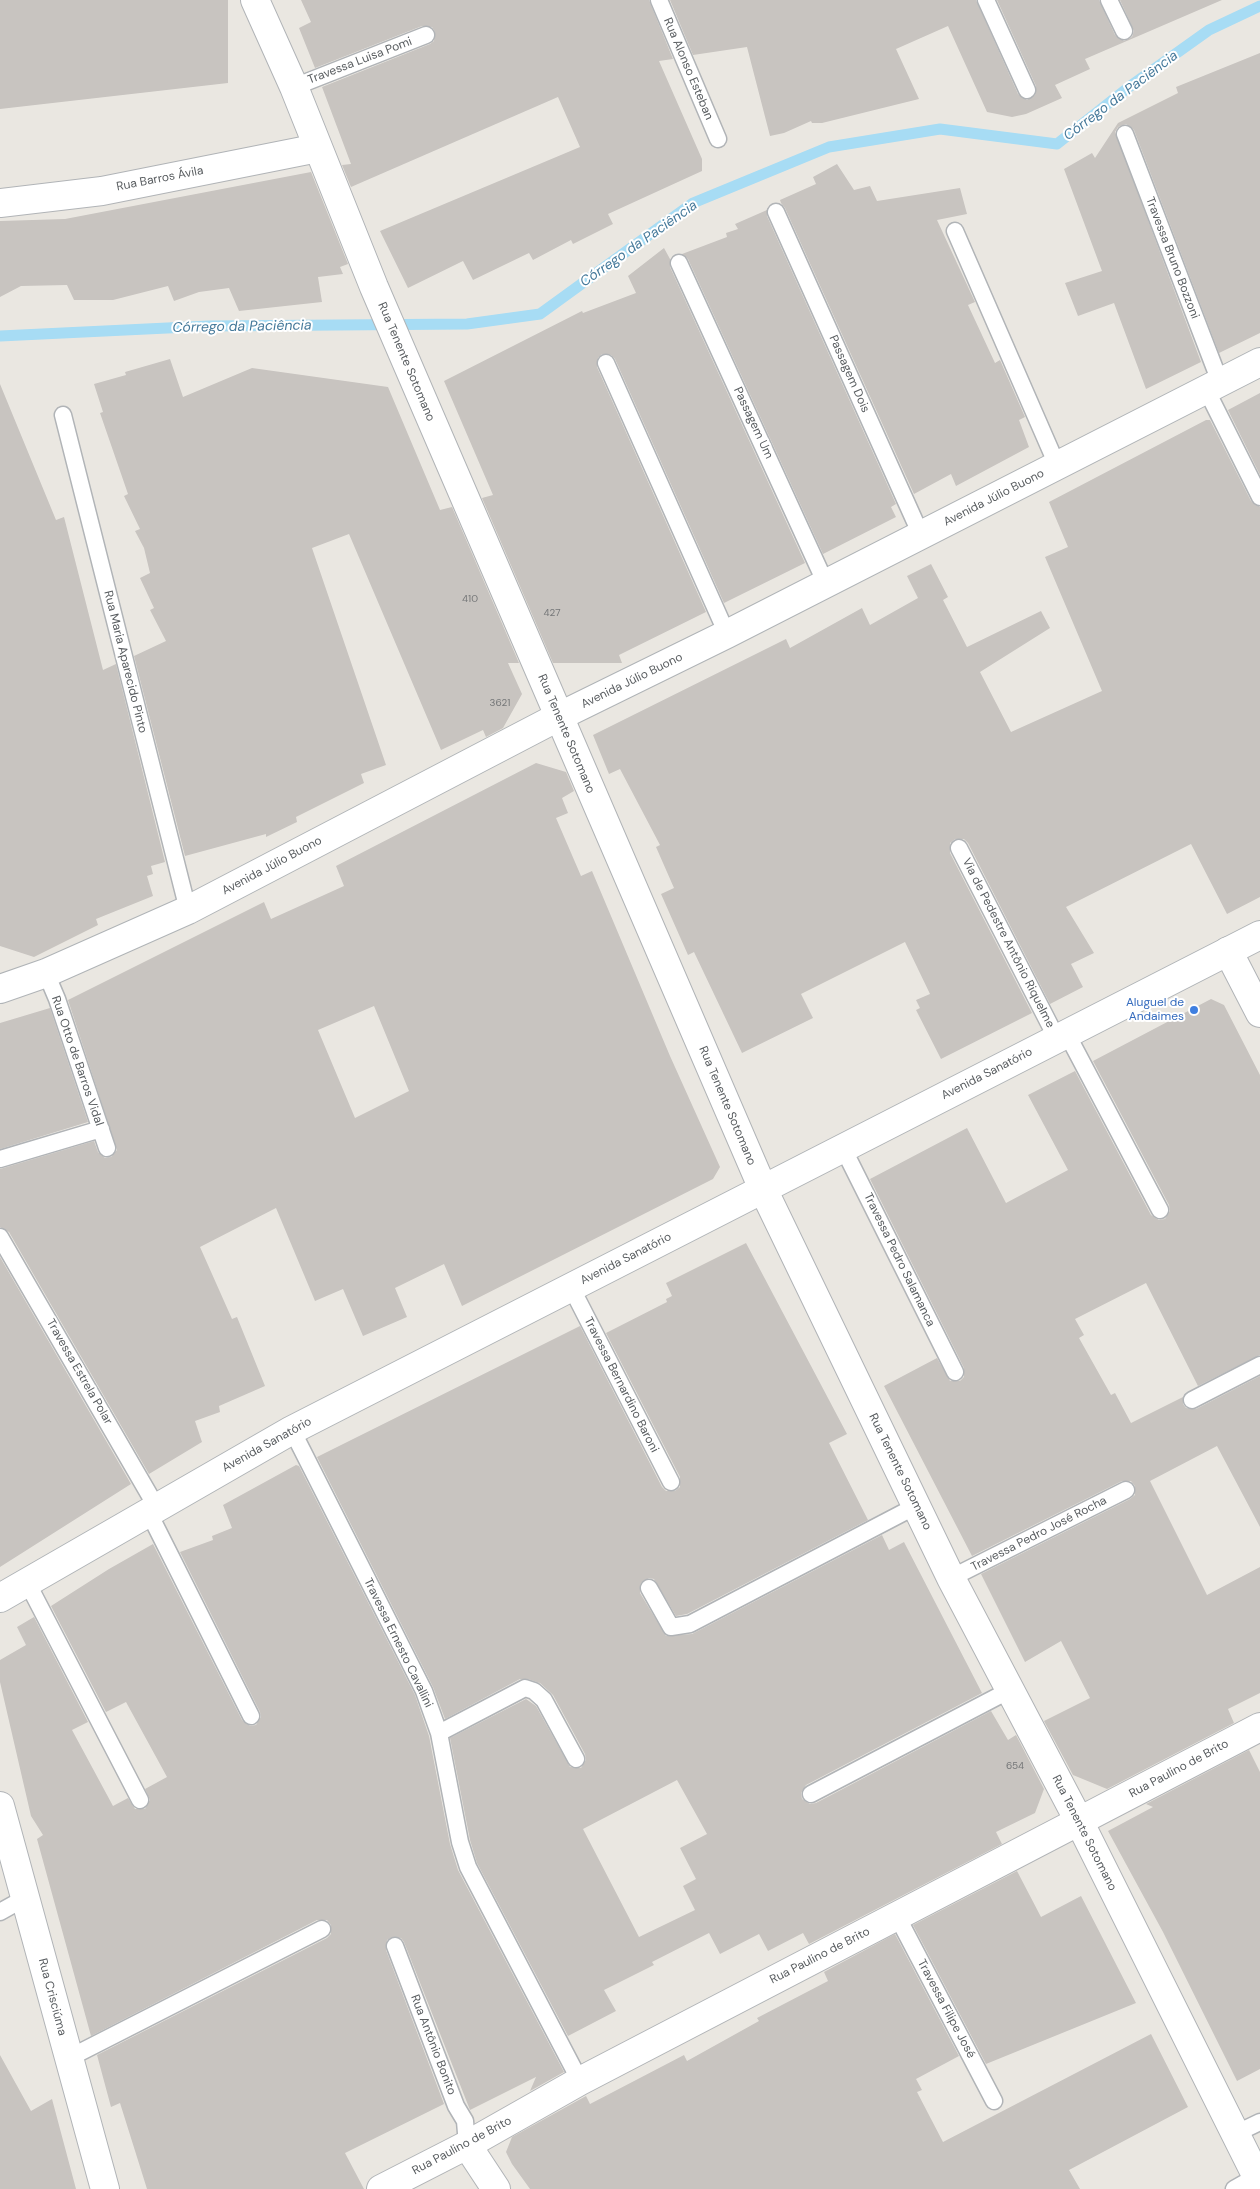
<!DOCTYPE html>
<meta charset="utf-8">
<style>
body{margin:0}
canvas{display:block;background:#eae7e1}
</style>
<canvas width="1260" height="2189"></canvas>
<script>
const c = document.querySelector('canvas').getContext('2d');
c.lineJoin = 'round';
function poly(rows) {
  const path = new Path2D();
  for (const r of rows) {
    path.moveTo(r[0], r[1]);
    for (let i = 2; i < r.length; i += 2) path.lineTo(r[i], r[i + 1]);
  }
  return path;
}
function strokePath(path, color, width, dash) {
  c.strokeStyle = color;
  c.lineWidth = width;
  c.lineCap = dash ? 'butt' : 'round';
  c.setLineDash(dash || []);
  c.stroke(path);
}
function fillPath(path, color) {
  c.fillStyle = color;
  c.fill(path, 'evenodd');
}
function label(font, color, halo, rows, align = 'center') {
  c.font = font + ' "DM Sans",sans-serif';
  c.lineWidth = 4;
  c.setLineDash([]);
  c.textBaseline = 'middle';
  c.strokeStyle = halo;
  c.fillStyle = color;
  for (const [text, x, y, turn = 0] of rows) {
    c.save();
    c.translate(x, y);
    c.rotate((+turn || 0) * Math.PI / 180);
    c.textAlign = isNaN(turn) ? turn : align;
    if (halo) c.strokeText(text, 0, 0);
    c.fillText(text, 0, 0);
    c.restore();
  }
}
strokePath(poly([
 [0,336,209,326,467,324,540,314,693,203,829,147,940,129,1057,144,1129,87,1209,30,1260,6]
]), '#a7dcf4', 11);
fillPath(poly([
 [0,0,228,0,228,83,0,109],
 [301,0,649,0,673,59,659,61,702,159,702,171,608,214,613,224,573,244,571,240,533,260,529,253,473,280,463,261,408,288,380,231,580,147,558,97,351,187,342,165,351,164,322,87,430,44,434,41,435,32,432,27,422,26,315,68,299,28,311,22],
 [670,0,976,0,1018,94,1027,100,1035,95,1036,86,997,0,1099,0,1115,35,1124,41,1132,37,1134,31,1120,0,1222,0,1085,59,1090,69,1055,85,1062,98,1026,114,1012,117,987,112,948,26,896,49,919,99,822,123,812,123,811,121,784,133,770,136,747,47,693,55],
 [1260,53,1260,333,1219,353,1134,130,1126,124,1118,127,1115,132,1201,362,1146,389,1114,303,1078,316,1065,283,1102,271,1064,169,1092,153,1095,158,1118,123,1178,93,1176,87],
 [837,164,854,190,870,186,877,201,960,188,967,214,937,220,975,302,968,305,995,363,1000,360,1025,417,1019,420,1029,447,956,486,951,474,914,494,785,208,781,203,780,200,816,184,813,177],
 [311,172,348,264,340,267,343,274,318,277,322,302,239,311,229,288,199,292,174,301,168,286,113,300,74,300,67,285,21,286,0,297,0,221,65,219],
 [767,210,767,216,896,504,891,507,896,517,823,554,688,259,682,254,727,237,726,233,738,229,735,224],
 [664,248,670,259,670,267,805,563,724,603,615,359,611,355,602,354,598,358,597,367,706,612,619,655,622,663,553,663,482,498,493,495,444,381,582,311,583,313,636,293,628,276],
 [170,359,183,397,252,368,388,387,440,510,452,507,519,663,508,663,522,694,503,728,486,737,483,730,441,750,349,534,312,548,386,765,361,774,364,783,296,817,297,822,266,837,266,834,185,856,134,656,166,641,150,610,154,608,140,578,150,573,144,548,135,531,140,529,124,496,128,494,100,413,103,412,94,384,126,375,125,372],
 [0,384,56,520,64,517,103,670,116,664,165,862,151,866,153,874,147,876,153,896,96,919,98,925,34,957,0,946],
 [1260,393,1260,475,1228,410],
 [1206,420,1210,420,1251,501,1260,507,1260,897,1227,914,1191,844,1066,907,1094,953,1071,964,1083,987,1050,1004,968,843,964,839,955,839,950,843,950,853,1032,1013,941,1059,916,1010,920,1008,916,1000,930,994,905,942,801,994,813,1018,742,1053,694,952,688,955,661,894,674,888,656,847,660,845,620,769,609,774,593,735,786,639,790,648,862,608,870,625,918,598,907,576,931,564,948,597,943,600,967,647,1041,611,1050,628,980,672,1011,732,1102,691,1045,557,1068,547,1049,502],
 [536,763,566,772,574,791,562,798,568,813,556,818,581,876,592,871,670,1056,720,1167,713,1179,462,1306,444,1264,395,1288,407,1317,363,1336,343,1289,315,1301,276,1208,200,1247,232,1319,237,1317,265,1386,219,1406,220,1412,195,1421,202,1442,149,1474,9,1232,0,1227,0,1169,94,1141,98,1152,105,1158,111,1157,117,1150,68,1000,264,902,271,919,344,886,336,866],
 [374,1006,409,1091,355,1118,318,1030],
 [1211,999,1224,1005,1260,1075,1260,1355,1198,1386,1146,1283,1075,1319,1084,1335,1079,1338,1111,1395,1115,1393,1131,1423,1183,1397,1183,1404,1186,1408,1196,1409,1260,1376,1260,1527,1217,1446,1150,1481,1207,1595,1260,1567,1260,1693,1228,1709,1234,1723,1107,1789,1073,1775,1044,1721,1090,1698,1061,1641,1025,1662,981,1574,1130,1499,1135,1495,1135,1486,1131,1481,1122,1481,972,1556,884,1386,937,1358,950,1381,960,1381,964,1377,964,1368,870,1179,967,1128,1006,1203,1068,1170,1028,1095,1075,1071,1151,1215,1159,1220,1165,1219,1170,1211,1169,1205,1093,1061],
 [50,1008,88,1122,0,1149,0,1023],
 [746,1243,847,1434,829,1443,868,1520,687,1614,676,1616,654,1579,649,1578,641,1583,640,1593,666,1636,692,1634,882,1535,889,1550,904,1542,982,1693,806,1785,801,1793,802,1799,810,1804,816,1803,991,1711,1008,1740,1016,1735,1044,1789,1035,1813,996,1832,1002,1844,809,1944,803,1933,768,1951,759,1934,720,1954,709,1933,652,1962,654,1965,604,1990,616,2011,568,2036,477,1863,470,1840,450,1738,526,1699,536,1706,570,1767,581,1768,586,1760,585,1754,553,1695,540,1683,528,1679,520,1679,445,1719,433,1687,317,1457,580,1326,662,1487,666,1491,675,1491,680,1487,680,1477,606,1333,667,1302,666,1299,672,1296,666,1283],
 [677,1780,707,1834,680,1848,696,1879,683,1886,695,1910,639,1937,583,1829],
 [0,1257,131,1484,0,1567],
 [296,1465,299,1466,415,1695,429,1736,450,1844,458,1870,564,2072,530,2091,536,2077,470,2110,404,1942,401,1938,392,1937,387,1940,386,1950,444,2104,345,2153,364,2189,147,2189,120,2103,111,2107,97,2055,327,1938,331,1934,331,1925,327,1920,317,1920,91,2036,37,1839,43,1835,31,1816,0,1682,0,1660,26,1645,17,1627,34,1617,88,1722,72,1730,113,1806,128,1798,135,1809,145,1809,150,1800,145,1789,167,1777,126,1702,106,1712,51,1606,109,1569,153,1544,242,1720,250,1726,256,1725,261,1717,260,1712,180,1552,213,1540,212,1536,232,1528,223,1505],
 [1249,1750,1260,1772,1260,2069,1237,2081,1163,1932,1108,1831,1153,1807,1146,1804],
 [1017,1871,1041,1917,1081,1896,1136,2003,986,2064,913,1925],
 [895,1934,959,2056,916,2079,922,2090,917,2092,943,2142,1151,2034,1188,2107,1069,2170,1080,2189,530,2189,512,2164,506,2152,512,2137,586,2096,590,2104,684,2055,687,2061,759,2021,757,2018,828,1981,824,1972],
 [0,2055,31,2111,52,2099,76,2189,0,2189]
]), '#c8c4c0');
const lane = poly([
 [659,0,718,139],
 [986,0,1027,90],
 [1109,0,1124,31],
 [294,87,426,35],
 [1125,134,1220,382],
 [776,212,921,535],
 [955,231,1057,465],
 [679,263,826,584],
 [606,363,727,634],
 [1206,389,1260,497],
 [63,415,188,910],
 [959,848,1057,1039],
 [46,973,57,999,107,1148],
 [1067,1034,1160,1210],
 [843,1148,955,1372],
 [0,1159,101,1129],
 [0,1237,157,1508],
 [571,1287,671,1482],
 [1192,1400,1260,1365],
 [292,1430,424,1691,439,1733,460,1842,468,1867,580,2081],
 [149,1513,251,1716],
 [951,1578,1126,1490],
 [27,1582,140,1800],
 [649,1588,671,1627,690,1624,916,1506],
 [439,1733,525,1688,534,1691,544,1700,576,1759],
 [811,1794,1010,1690],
 [0,1912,25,1898],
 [897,1916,994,2101],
 [395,1946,456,2106,465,2121,467,2145],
 [69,2058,322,1929],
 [1235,2134,1260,2122],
 [1234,2189,1257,2176]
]);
const street = poly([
 [255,0,294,87,374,287,763,1189,951,1578,1079,1821,1260,2183],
 [0,203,102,191,318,148],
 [1228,951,1260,1013],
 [0,1806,105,2189],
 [467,2145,496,2189],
 [381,2189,467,2145,580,2081,1260,1727]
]);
const secondary = poly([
 [0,989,46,973,188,910,558,717,727,634,1260,362],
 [0,1598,292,1430,1260,935]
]);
strokePath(lane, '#b1b4b7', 19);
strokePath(street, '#b1b4b7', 30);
strokePath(secondary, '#b0b4b7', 30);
strokePath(lane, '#fff', 16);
strokePath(street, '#fff', 28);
strokePath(secondary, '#fff', 28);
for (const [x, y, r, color] of [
 [1194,1010,5,"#3f7fe0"]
]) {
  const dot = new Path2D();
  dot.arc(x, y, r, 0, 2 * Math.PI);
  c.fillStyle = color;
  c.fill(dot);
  strokePath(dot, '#fff', 2);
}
label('10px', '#757778', null, [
 ["410",470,599],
 ["427",552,613],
 ["3621",500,703],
 ["654",1015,1766]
]);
label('12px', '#595d60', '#fff', [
 ["Travessa Luisa Pomi",360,61,-21],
 ["Rua Alonso Esteban",688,69,67],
 ["Rua Barros Ávila",160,179,-11],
 ["Travessa Bruno Bozzoni",1172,258,69],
 ["Rua Tenente Sotomano",406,362,67],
 ["Passagem Dois",849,374,66],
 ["Passagem Um",753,423,65],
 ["Avenida Júlio Buono",994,498,-27],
 ["Rua Maria Aparecido Pinto",125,662,76],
 ["Avenida Júlio Buono",632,681,-26],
 ["Rua Tenente Sotomano",566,734,67],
 ["Avenida Júlio Buono",272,866,-28],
 ["Via de Pedestre Antônio Riquelme",1008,943,63],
 ["Rua Otto de Barros Vidal",77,1061,71],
 ["Avenida Sanatório",987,1074,-27],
 ["Rua Tenente Sotomano",727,1106,67],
 ["Avenida Sanatório",626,1259,-27],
 ["Travessa Pedro Salamanca",899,1260,64],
 ["Travessa Estrela Polar",79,1372,60],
 ["Travessa Bernardino Baroni",621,1385,63],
 ["Avenida Sanatório",267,1445,-29],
 ["Rua Tenente Sotomano",900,1472,64],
 ["Travessa Pedro José Rocha",1039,1534,-27],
 ["Travessa Ernesto Cavallini",398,1643,64],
 ["Rua Paulino de Brito",1179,1769,-28],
 ["Rua Tenente Sotomano",1084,1833,63],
 ["Rua Paulino de Brito",820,1956,-27],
 ["Rua Crisciúma",52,1997,75],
 ["Travessa Filipe José",946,2009,62],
 ["Rua Antônio Bonito",433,2045,69],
 ["Rua Paulino de Brito",462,2146,-28]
]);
label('12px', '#366cbe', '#fff', [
 ["Aluguel de",1184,1003],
 ["Andaimes",1184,1017]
], 'right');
label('italic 14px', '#45799a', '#fff', [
 ["Córrego da Paciência",1121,96,-37],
 ["Córrego da Paciência",639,244,-35],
 ["Córrego da Paciência",242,327,-1]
]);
</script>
